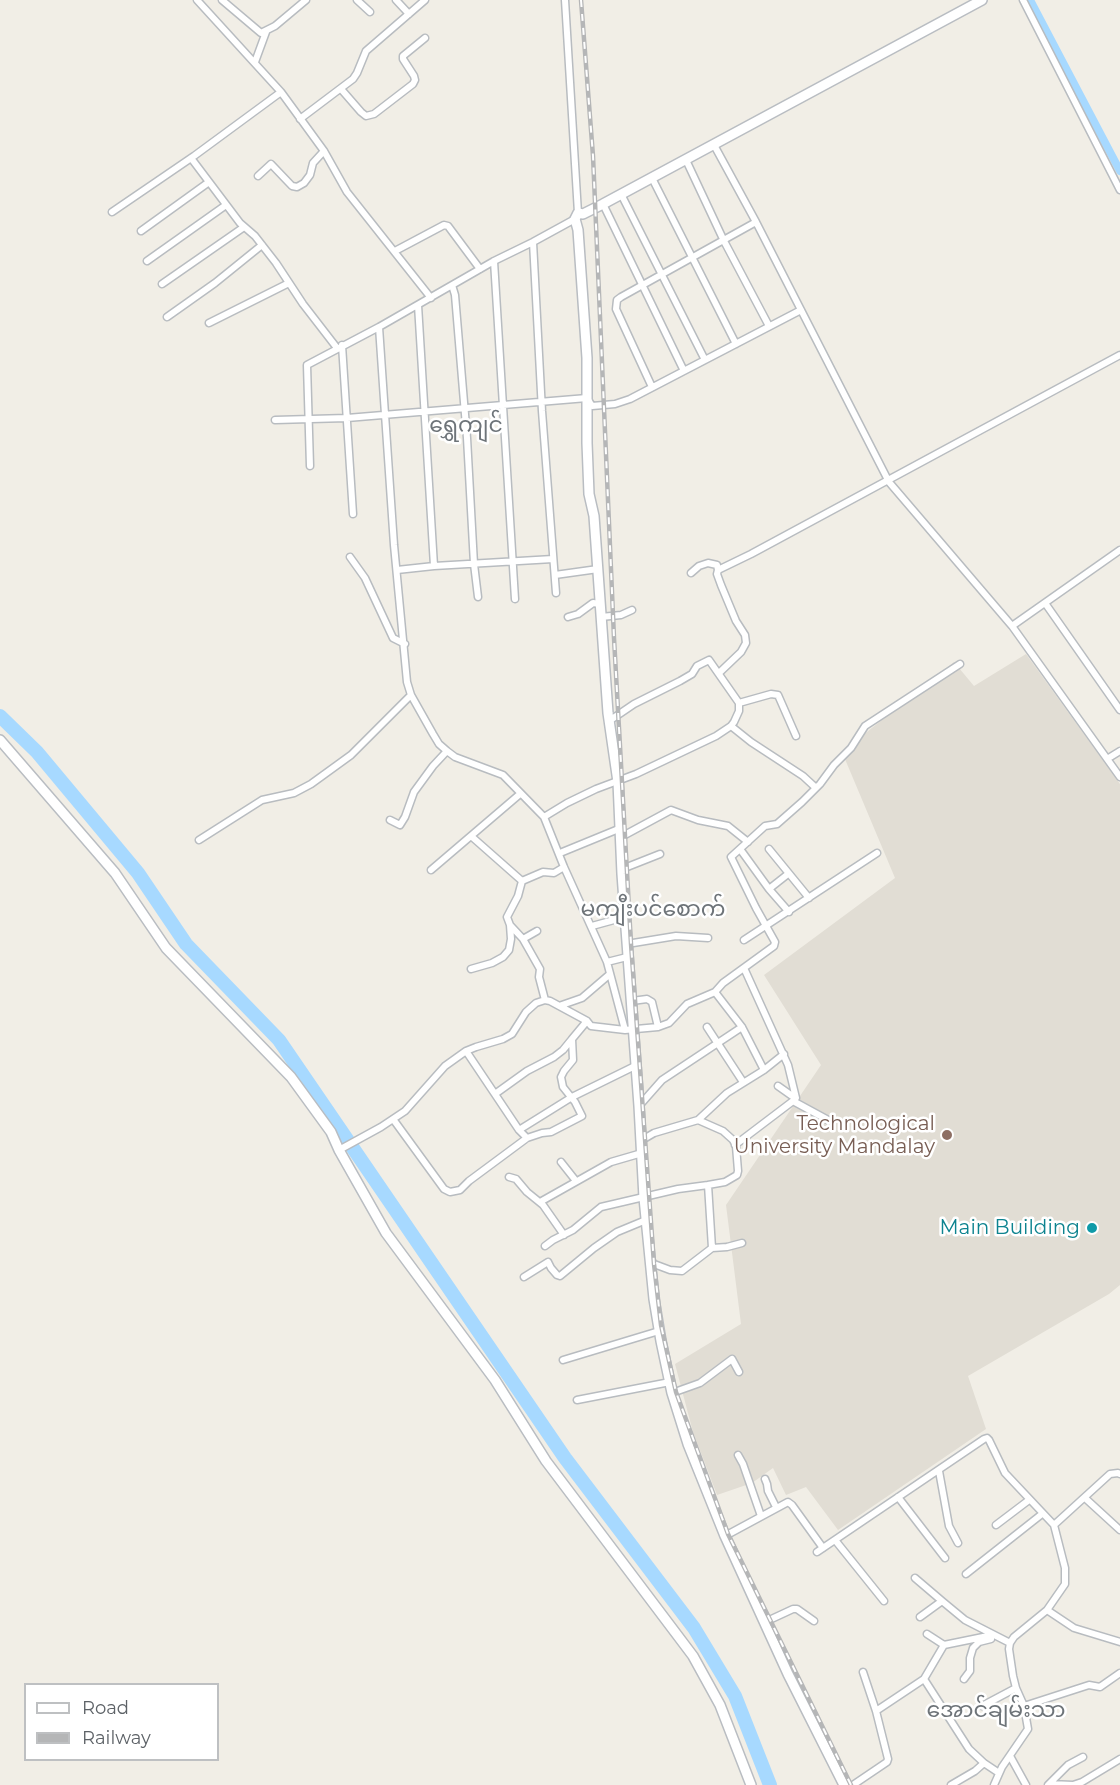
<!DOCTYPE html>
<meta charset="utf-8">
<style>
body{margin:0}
#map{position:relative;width:1120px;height:1785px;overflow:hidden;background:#f1eee6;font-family:Montserrat,sans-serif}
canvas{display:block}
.legend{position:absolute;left:24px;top:1683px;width:195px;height:78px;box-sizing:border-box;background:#fff;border:2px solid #bec0c2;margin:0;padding:8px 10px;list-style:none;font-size:18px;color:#5d6267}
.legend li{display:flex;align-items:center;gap:12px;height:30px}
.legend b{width:30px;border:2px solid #bec0c2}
</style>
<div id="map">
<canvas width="1120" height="1785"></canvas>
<ul class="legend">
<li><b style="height:8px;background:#fff"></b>Road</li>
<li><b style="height:8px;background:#b5b6b7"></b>Railway</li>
</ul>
</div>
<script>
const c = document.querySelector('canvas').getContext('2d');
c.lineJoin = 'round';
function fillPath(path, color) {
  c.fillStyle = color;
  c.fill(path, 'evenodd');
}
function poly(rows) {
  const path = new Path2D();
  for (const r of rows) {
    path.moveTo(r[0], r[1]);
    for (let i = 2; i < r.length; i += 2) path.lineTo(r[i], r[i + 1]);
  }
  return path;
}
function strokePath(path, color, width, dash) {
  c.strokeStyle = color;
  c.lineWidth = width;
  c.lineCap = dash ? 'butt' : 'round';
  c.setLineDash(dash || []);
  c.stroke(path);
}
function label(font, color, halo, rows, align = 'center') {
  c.font = font + ' Montserrat,"Noto Sans Myanmar",sans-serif';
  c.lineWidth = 5;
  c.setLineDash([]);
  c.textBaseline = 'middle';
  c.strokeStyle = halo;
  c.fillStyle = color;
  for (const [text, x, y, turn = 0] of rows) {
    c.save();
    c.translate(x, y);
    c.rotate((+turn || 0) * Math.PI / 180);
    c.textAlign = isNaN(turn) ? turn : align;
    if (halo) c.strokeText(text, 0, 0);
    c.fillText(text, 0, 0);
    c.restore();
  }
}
fillPath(poly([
 [1026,654,1120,784,1120,1285,1109,1294,968,1376,986,1429,838,1530,806,1487,786,1495,773,1468,752,1483,717,1495,693,1432,675,1364,741,1324,726,1205,821,1065,764,975,895,878,842,752,954,662,974,686]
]), '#e1ddd4');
strokePath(poly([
 [1030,0,1120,171]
]), '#a7d9ff', 8);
strokePath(poly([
 [0,716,37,752,138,873,186,944,279,1040,565,1458,694,1628,735,1696,770,1785]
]), '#a7d9ff', 14);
const street = poly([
 [197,0,281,92,324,151,347,192,431,298],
 [222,0,261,33,275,26,306,0],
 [357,0,370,12],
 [396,0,409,14],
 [565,0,578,213],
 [1023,0,1120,190],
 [255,62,266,32],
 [341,89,361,112,366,116,374,114,413,84,415,80,414,76,403,59,403,56,425,38],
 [300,119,353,79,357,73,366,51,425,0],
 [714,145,756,222,889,482,1012,626,1120,777],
 [191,158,240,223,255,236,276,263,303,304,337,348],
 [686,160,724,241,769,326],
 [258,176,271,164,292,186,297,187,304,183,310,175,313,163,324,151],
 [652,178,736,344],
 [621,194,705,360],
 [603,204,684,371],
 [112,212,194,156,281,92],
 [141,231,209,182],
 [533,242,542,411,556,593],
 [395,251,444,225,448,226,480,269],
 [147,261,226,205],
 [494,261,515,599],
 [162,284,244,227],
 [452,285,455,295,467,438,474,564,478,597],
 [418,305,434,566],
 [167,317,215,283,262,245],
 [209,323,289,283],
 [379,327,394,545,407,682,411,695,433,734,439,744,447,751,455,757,503,775,544,817,564,867,607,962,625,1030],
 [342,345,353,514],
 [652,387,616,309,617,300,621,297,756,222],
 [275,420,347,418,587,398,592,406,615,404,630,399,801,310],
 [310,466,307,365,379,327,494,261,533,242,575,219],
 [350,557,365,578,393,638,405,644],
 [397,570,434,566,553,559],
 [691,573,699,566,708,563,717,565,718,570],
 [555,575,598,569],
 [1045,603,1120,710],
 [568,617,578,614,593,603,600,604],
 [601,617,621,615,632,610],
 [1012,626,1120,550],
 [719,673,741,652,746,643,745,635,736,621,721,585,717,574,718,570,751,554,1120,355],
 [739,703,771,694,778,695,796,736],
 [731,726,751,742,803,776,816,788],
 [1107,759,1120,751],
 [544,817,567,803,596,789,636,774,716,736,731,726,734,722,739,711,739,703,709,660,697,666,692,674,680,681,634,704,609,721],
 [390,820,400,825,405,817,414,792,433,766,447,751],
 [471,836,522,881,543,872,554,873,564,867],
 [621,837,671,810,698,820,728,826,748,842],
 [199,840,262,800,294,793,311,784,351,755,411,695],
 [740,849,769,889,789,912],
 [769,849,809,898],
 [560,853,621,828],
 [622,869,660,854],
 [431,870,520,794],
 [522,881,518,896,507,917,510,925,523,939,540,969,539,977,545,1000],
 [769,889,788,874],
 [592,926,625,917],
 [523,939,537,931],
 [744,940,877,853],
 [627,944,676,936,708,938],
 [607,962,627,957],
 [744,968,788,1065,796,1098,793,1101,828,1120],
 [471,969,492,963,503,957,509,950,511,939,510,925],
 [715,992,742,1027,764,1070],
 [632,1001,647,999,652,1002,658,1027],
 [559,1006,582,998,610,974],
 [707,1027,743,1082],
 [466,1051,519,1130,527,1138],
 [778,1086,795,1098],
 [495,1094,527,1071,554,1057,563,1050,572,1039],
 [639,1106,662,1080,742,1027],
 [393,1119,444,1189,450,1192,460,1190,469,1181,527,1138,542,1133,551,1132,582,1116,575,1102,563,1087,561,1077,564,1071,573,1060,572,1039,587,1021],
 [698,1120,723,1131,733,1140,736,1146,738,1171,737,1175,725,1182,708,1185],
 [519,1130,572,1097,635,1066],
 [642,1140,654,1133,698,1120,727,1093,764,1070,784,1054],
 [735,1145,793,1101],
 [339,1150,381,1127,405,1111,445,1066,466,1051,476,1047,503,1039,512,1034,526,1012,536,1003,545,1000,550,1001,587,1021,591,1026,625,1030,658,1027,669,1023,687,1004,715,992,723,983,774,946,775,942,756,908,731,857,765,826,777,824,802,802,820,784,834,765,851,748,865,726,960,664],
 [561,1162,576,1181],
 [509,1177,516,1179,527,1192,543,1205,564,1235],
 [540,1202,611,1162,642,1153],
 [545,1246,553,1240,573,1230,601,1207,678,1189,708,1185,712,1248],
 [651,1260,654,1264,670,1270,682,1271,712,1248,727,1247,742,1243],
 [524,1277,548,1262,551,1268,557,1275,560,1276,594,1248,617,1232,646,1220],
 [563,1360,659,1331],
 [672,1393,700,1383,732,1359,739,1372],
 [577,1400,670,1382],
 [738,1455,743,1464,761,1516],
 [939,1471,949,1526,958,1543],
 [765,1479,767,1484,768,1491,776,1507],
 [898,1497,945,1558],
 [1085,1498,1120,1530],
 [996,1525,1029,1500],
 [1054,1525,1110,1474,1118,1473,1120,1474],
 [725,1536,788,1502,792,1505,823,1548],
 [835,1540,884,1601],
 [817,1552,984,1439,987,1438,989,1440,1005,1473,1054,1525,1065,1568,1065,1584,1047,1610,1014,1637,1010,1643,1009,1649,1013,1676,1016,1688,1024,1706,1028,1729,1002,1767,994,1785],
 [966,1574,1042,1514],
 [915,1578,942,1601],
 [1047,1610,1074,1628,1120,1642],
 [920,1617,942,1601,965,1620,1010,1643],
 [765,1622,793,1609,797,1609,814,1621],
 [927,1634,944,1645,993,1635],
 [924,1679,969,1749,984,1763,999,1773],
 [964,1679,970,1671,970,1658,973,1648,979,1642,991,1639],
 [982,1706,1016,1688],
 [1024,1706,1089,1685,1100,1687,1120,1673],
 [876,1711,924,1679,944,1645],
 [1010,1756,1026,1785],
 [1050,1784,1073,1785,1082,1782,1120,1759],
 [853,1785,887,1762,888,1759,876,1711,863,1672],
 [951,1785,975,1771,984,1763],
 [1048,1785,1068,1765,1083,1757]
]);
const secondary = poly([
 [0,740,115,873,166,948,291,1077,331,1132,339,1150,386,1233,495,1380,546,1461,693,1656,720,1705,751,1785],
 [844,1785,788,1674,725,1536,688,1444,672,1393,661,1341,654,1299,644,1198,639,1106,622,874,618,782,608,713,594,516,589,494,587,443,587,358,578,230,575,219,578,213,583,214,603,204,982,0]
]);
strokePath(street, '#b8bcc0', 9);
strokePath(secondary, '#b9bdc2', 12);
strokePath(street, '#fff', 6);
strokePath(secondary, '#fff', 9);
const rail = poly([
 [581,0,593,156,614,638,631,944,654,1264,661,1325,676,1392,728,1534,851,1785]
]);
strokePath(rail, '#b5b6b7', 4.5);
strokePath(rail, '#fff', 2, [7]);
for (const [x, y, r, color] of [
 [947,1135,6,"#8d6e63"],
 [1092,1228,6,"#0f9aa8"]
]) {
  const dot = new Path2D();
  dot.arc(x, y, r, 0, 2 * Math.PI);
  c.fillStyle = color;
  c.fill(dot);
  strokePath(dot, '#fff', 2);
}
label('20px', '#785e54', '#fff', [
 ["Technological",935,1124],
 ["University Mandalay",935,1147]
], 'right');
label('20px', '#0d838f', '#fff', [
 ["Main Building",1080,1228]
], 'right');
label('22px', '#6e7479', '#fff', [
 ["ရွှေကျင်",466,426],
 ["မကျီးပင်စောက်",653,910],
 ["အောင်ချမ်းသာ",996,1711]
]);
</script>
